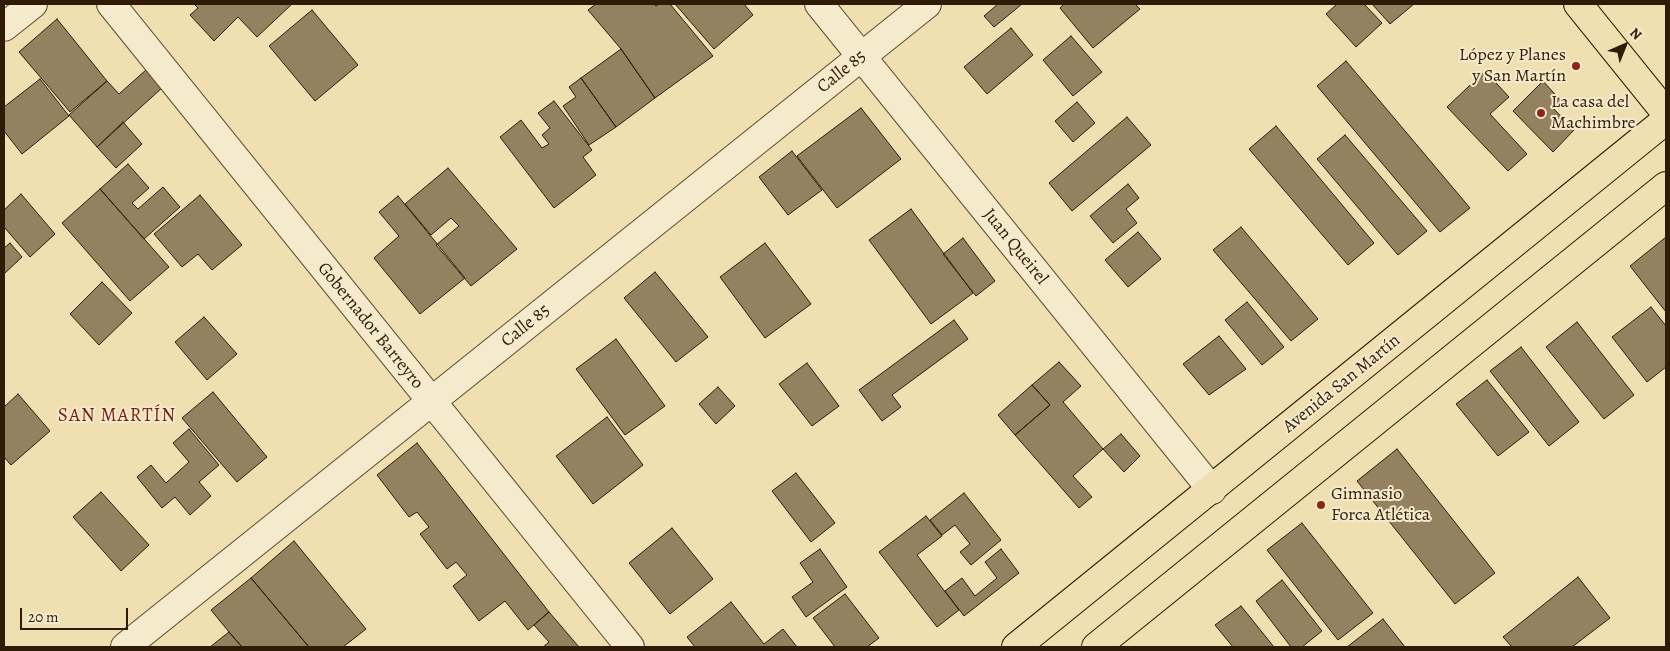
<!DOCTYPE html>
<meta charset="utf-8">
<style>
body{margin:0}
#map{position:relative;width:1670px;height:651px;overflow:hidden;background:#efdfb1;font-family:Alegreya,serif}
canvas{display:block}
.frame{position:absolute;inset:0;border:5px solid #301b06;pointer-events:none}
.north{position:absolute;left:1600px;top:20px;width:50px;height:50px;-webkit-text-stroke:4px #f5eacc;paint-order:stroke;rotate:44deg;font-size:14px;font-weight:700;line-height:20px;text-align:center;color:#301b06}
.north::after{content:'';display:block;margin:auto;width:18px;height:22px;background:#301b06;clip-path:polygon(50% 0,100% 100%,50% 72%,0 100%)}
.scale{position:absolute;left:20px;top:608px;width:108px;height:22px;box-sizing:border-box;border:2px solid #301b06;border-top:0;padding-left:6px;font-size:15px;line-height:18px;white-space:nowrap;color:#301b06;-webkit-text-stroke:4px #f5eacc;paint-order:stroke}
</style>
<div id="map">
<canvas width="1670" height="651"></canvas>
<div class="frame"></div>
<div class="north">N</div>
<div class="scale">20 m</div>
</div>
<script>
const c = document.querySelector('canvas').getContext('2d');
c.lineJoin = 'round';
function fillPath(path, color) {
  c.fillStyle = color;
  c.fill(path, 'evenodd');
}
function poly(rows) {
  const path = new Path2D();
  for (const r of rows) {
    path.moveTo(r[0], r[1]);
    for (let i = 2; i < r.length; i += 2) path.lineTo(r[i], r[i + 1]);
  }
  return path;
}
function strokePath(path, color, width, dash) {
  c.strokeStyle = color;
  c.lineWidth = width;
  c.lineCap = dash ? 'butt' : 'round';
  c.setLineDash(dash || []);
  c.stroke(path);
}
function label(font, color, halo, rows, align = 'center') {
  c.font = font + ' Alegreya,serif';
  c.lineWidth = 4;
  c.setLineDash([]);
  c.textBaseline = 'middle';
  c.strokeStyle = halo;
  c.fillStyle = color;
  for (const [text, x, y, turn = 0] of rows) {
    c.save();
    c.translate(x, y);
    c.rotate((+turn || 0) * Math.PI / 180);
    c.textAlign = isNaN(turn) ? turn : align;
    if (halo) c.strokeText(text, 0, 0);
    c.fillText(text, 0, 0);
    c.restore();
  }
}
const building = poly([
 [194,4,292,4,257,37,238,17,214,41,190,15,198,8,194,4],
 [596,4,654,4,656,6,659,4,670,4,713,56,655,98,621,49,588,10,596,4],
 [675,4,744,4,753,15,714,49,675,4],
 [998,4,1022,4,994,27,984,16,998,4],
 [1064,4,1135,4,1140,9,1093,48,1060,8,1064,4],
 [1337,4,1364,4,1382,23,1356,47,1326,14,1337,4],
 [1372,4,1414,4,1390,24,1372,4],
 [312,10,358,65,315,101,269,46,312,10],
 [57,19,107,81,70,112,19,52,57,19],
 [1011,28,1033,55,987,94,964,67,1011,28],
 [1071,36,1102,72,1073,96,1043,60,1071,36],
 [621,49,655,98,616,127,581,78,621,49],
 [1346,61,1470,208,1440,232,1317,86,1346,61],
 [147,69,163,87,97,147,69,115,107,81,119,94,147,69],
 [1485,71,1509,97,1490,114,1527,154,1508,171,1447,107,1485,71],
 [581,78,616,127,589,145,563,106,576,97,569,87,581,78],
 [40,79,69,116,22,154,4,131,4,107,40,79],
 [1543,81,1561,101,1553,108,1574,130,1553,152,1513,111,1543,81],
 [554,101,592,150,583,157,596,175,554,208,500,137,521,120,542,148,549,144,542,135,550,128,538,113,554,101],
 [1077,102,1095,123,1073,142,1055,121,1077,102],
 [861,108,901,159,837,208,797,156,861,108],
 [1127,117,1151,145,1072,211,1049,183,1127,117],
 [123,122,142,144,116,168,97,147,123,122],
 [1276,126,1374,243,1348,265,1249,149,1276,126],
 [1345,135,1427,231,1398,255,1317,159,1345,135],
 [792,151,822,190,788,215,759,177,792,151],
 [128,164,149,188,132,203,138,209,163,187,180,207,144,239,100,189,128,164],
 [448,168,517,249,471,286,436,245,459,226,451,218,431,235,405,204,448,168],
 [1128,184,1139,198,1126,209,1137,223,1113,243,1090,216,1128,184],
 [100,189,169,267,130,301,62,223,100,189],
 [21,194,55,234,30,257,4,227,4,210,21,194],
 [200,195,242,245,212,270,198,254,182,267,154,234,200,195],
 [398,196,465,278,420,314,374,258,399,236,379,212,398,196],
 [911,209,973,293,931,324,869,240,911,209],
 [1241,227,1318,319,1291,341,1213,250,1241,227],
 [1138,232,1161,259,1128,287,1105,260,1138,232],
 [1666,237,1666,312,1630,266,1666,237],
 [963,238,995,281,976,296,943,254,963,238],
 [10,243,22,257,4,274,4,248,10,243],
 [765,243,811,304,765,338,720,277,765,243],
 [655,272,708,337,676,362,624,298,655,272],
 [102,282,132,313,99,345,70,314,102,282],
 [1247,302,1284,347,1262,365,1225,320,1247,302],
 [1651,307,1666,326,1666,367,1647,382,1612,337,1651,307],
 [204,317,237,354,207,380,175,342,204,317],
 [954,320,968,339,892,395,901,407,882,421,859,390,954,320],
 [1577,322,1634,395,1604,419,1546,347,1577,322],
 [1219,336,1246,369,1209,395,1183,364,1219,336],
 [616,339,665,406,625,435,576,369,616,339],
 [1521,347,1579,422,1549,446,1490,371,1521,347],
 [1059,362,1081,386,1063,402,1103,449,1073,476,1092,497,1079,508,1015,435,1050,405,1032,385,1059,362],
 [807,363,839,406,812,426,779,384,807,363],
 [1487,380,1529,432,1498,456,1456,404,1487,380],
 [1032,385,1050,405,1015,435,998,415,1032,385],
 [718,387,735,406,716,424,699,404,718,387],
 [213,392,267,457,237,482,182,418,213,392],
 [18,394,50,431,11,465,4,457,4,407,18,394],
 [607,417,643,465,593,504,556,456,607,417],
 [189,429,219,465,199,482,211,496,190,515,175,497,162,508,137,477,151,465,166,483,189,462,173,443,189,429],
 [1121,434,1140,456,1124,472,1103,449,1121,434],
 [417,443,549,612,528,630,505,601,479,621,453,586,467,575,456,562,447,569,420,534,429,527,417,512,409,517,377,475,417,443],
 [1397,449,1495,573,1455,604,1357,481,1397,449],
 [796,473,835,523,811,542,772,491,796,473],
 [101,492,149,545,121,571,73,517,101,492],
 [964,493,1001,540,971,565,960,552,970,544,955,525,942,535,930,520,964,493],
 [926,516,942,536,917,555,959,610,937,627,879,552,926,516],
 [1302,523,1373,613,1338,640,1267,550,1302,523],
 [672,528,713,579,670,614,629,563,672,528],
 [294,541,366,629,343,647,309,647,251,578,294,541],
 [820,549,847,587,806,617,792,597,813,582,800,563,820,549],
 [1001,549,1019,573,964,616,945,591,962,578,975,596,997,578,985,562,1001,549],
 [1578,577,1610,618,1572,647,1512,647,1503,637,1578,577],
 [251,578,309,647,242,647,229,632,211,610,251,578],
 [1282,580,1322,631,1302,647,1291,647,1256,601,1282,580],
 [845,594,879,638,867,647,835,647,813,618,845,594],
 [731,602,764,644,783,629,797,647,695,647,687,637,731,602],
 [1241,606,1274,647,1233,647,1215,625,1241,606],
 [549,612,579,647,543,647,549,642,534,625,549,612],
 [1383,619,1405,647,1347,647,1383,619],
 [229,632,242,647,210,647,229,632]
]);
fillPath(building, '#93815f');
strokePath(building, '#301b06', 1);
const minor = poly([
 [111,4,630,647],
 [819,4,1212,490],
 [4,27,33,4],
 [125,647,927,4]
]);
const primary = poly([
 [1578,4,1666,113],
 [1016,647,1666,120],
 [1096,647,1666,186]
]);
strokePath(minor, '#604c31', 30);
strokePath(primary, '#301b06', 30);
strokePath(minor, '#f5eacc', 28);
strokePath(primary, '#efdfb1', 28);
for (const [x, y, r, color] of [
 [1576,66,5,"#8f2418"],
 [1541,113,5,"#8f2418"],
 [1321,505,5,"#8f2418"]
]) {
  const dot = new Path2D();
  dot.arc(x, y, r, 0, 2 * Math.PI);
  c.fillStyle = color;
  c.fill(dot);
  strokePath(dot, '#f5eacc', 2);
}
label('18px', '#301b06', '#f5eacc', [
 ["López y Planes",1566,56,"right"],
 ["y San Martín",1566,77,"right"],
 ["La casa del",1551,103],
 ["Machimbre",1551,124],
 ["Gimnasio",1331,495],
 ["Forca Atlética",1331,516]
], 'left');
label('18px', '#301b06', '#f5eacc', [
 ["Calle 85",842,72,-39],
 ["Juan Queirel",1015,247,51],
 ["Gobernador Barreyro",370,326,51],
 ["Calle 85",526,326,-39],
 ["Avenida San Martín",1342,384,-39]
]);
c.letterSpacing = '1px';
label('19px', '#7a1f14', '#f5eacc', [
 ["SAN MARTÍN",117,416]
]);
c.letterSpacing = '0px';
</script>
